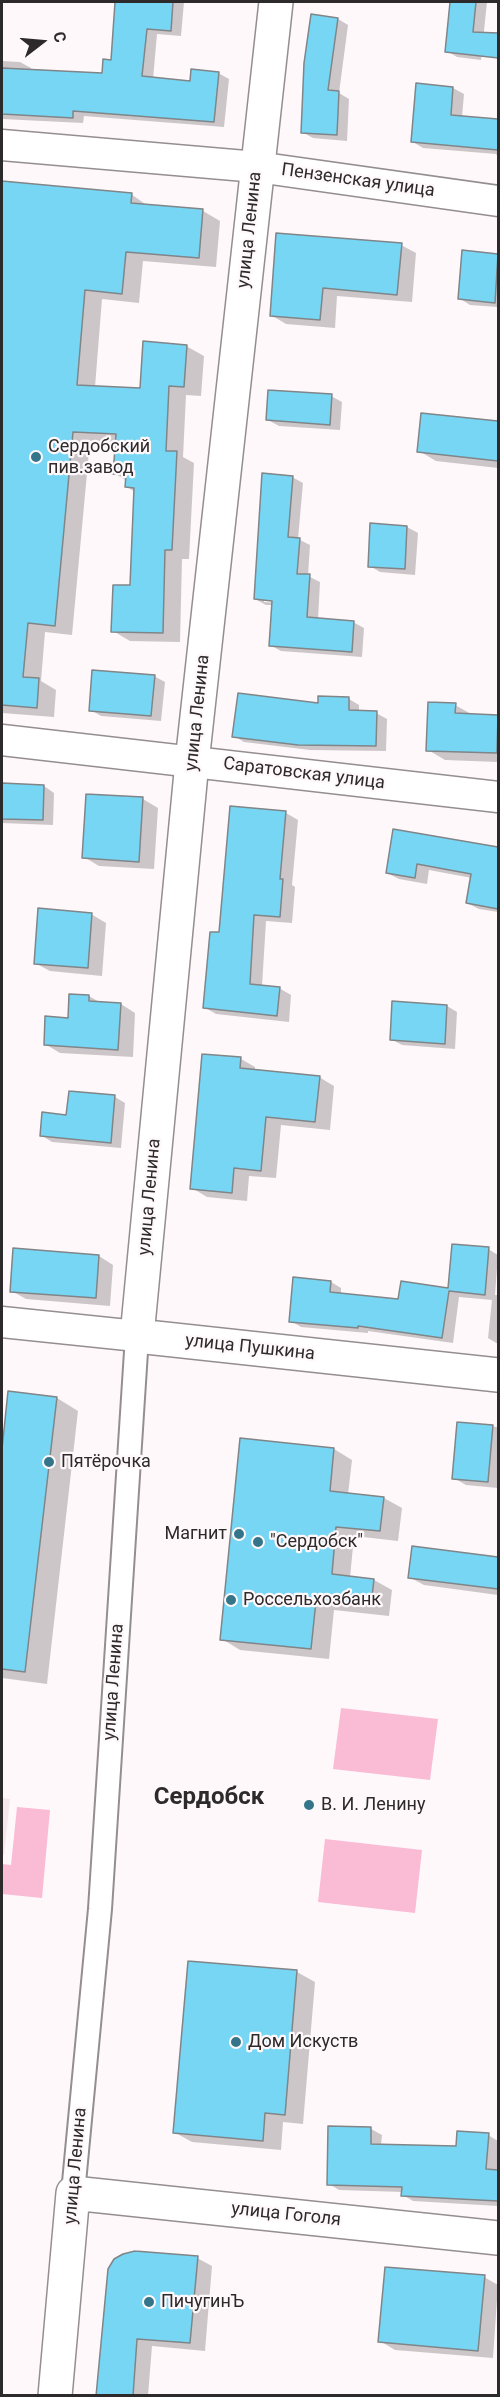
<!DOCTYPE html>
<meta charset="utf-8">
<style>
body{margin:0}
#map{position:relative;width:500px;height:2397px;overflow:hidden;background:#fff8fb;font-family:Roboto,sans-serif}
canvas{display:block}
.frame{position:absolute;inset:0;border:3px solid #2c2a2a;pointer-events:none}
.north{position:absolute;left:12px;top:12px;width:60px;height:60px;-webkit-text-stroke:4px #fff8fb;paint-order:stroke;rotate:74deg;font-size:16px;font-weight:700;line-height:24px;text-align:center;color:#2c2a2a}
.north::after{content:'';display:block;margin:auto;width:21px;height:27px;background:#2c2a2a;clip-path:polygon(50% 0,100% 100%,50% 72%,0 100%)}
</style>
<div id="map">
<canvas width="500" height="2397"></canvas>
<div class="frame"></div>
<div class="north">С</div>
</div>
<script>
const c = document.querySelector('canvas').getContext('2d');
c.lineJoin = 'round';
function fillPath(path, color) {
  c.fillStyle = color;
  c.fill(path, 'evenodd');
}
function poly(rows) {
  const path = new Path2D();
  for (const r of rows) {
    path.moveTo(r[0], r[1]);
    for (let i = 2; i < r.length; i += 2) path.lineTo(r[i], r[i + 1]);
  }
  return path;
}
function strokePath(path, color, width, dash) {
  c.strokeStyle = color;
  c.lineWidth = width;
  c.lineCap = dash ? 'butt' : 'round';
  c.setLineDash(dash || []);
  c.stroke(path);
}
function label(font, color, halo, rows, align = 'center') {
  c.font = font + ' Roboto,sans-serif';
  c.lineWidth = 4.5;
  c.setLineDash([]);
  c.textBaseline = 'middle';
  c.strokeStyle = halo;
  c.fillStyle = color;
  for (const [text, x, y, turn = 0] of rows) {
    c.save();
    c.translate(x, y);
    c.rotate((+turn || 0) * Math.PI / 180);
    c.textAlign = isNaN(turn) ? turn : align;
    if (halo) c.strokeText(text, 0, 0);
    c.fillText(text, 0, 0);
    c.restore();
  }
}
fillPath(poly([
 [2,1798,10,1799,4,1855,2,1855]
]), '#f6e7ec');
fillPath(poly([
 [341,1708,438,1719,430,1780,333,1769],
 [17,1807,50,1810,42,1898,2,1894,2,1864,11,1865],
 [325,1839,422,1850,415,1913,318,1902]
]), '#fabbd5');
fillPath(poly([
 [117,2,184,2,181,36,157,34,153,79,191,82,218,73,229,79,224,127,84,116,83,123,2,119,2,61,20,62,31,68,31,71,103,74,113,61],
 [452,2,487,2,481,60,457,57,447,51],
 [338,19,348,25,339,93,349,99,347,141,313,138,302,132],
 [417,85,453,88,464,94,462,117,498,120,498,156,496,154,423,148,413,142],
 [2,182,131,194,148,206,203,211,220,221,216,267,143,261,139,303,102,299,95,387,142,389,186,346,204,356,201,396,186,395,183,457,194,463,189,559,182,559,180,642,130,641,113,631,131,586,135,492,126,486,127,481,114,473,116,442,90,441,72,635,45,632,41,681,56,690,54,717,2,713],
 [401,245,416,253,412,302,337,296,335,328,286,324,271,315],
 [464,252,498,256,498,307,470,305,459,298],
 [331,396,342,402,340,430,279,426,268,420],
 [422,415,498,423,498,468,436,461,419,451],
 [292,477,303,483,298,539,310,545,308,576,320,582,318,620,353,622,364,628,362,657,281,651,270,645,273,605,266,605,255,599],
 [264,599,280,603,264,602],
 [372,525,407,527,418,533,415,575,380,572,370,566],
 [154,676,165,682,161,721,101,716,91,710],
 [349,699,359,705,359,712,376,713,387,719,386,751,310,750,244,742,234,736,319,705],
 [455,705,473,715,498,715,498,762,445,760,428,750],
 [2,785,44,786,54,793,53,825,2,823],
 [88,795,143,799,158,808,154,869,99,866,84,857],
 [286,813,298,820,292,885,295,887,292,923,266,921,262,986,279,988,291,995,289,1022,216,1014,204,1007,220,934],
 [394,831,498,848,498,912,479,909,467,903,472,878,429,870,427,884,399,879,387,873],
 [91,914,106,923,102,976,50,971,35,963],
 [89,996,101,1003,121,1004,135,1013,133,1057,60,1053,45,1044],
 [394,1003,447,1006,457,1012,455,1049,402,1045,391,1039],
 [241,1059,255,1067,255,1071,319,1077,334,1086,330,1130,281,1125,276,1178,249,1176,247,1201,207,1197,192,1188],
 [70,1093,115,1097,125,1103,121,1148,52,1142,41,1135,68,1117],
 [488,1249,498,1255,495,1295,498,1295,498,1344,488,1338,492,1300,459,1297,453,1343,368,1331,368,1333,301,1327,291,1321,331,1282,341,1288,341,1295,400,1300,450,1290],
 [99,1256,113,1265,110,1306,26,1299,12,1291],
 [9,1393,57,1398,78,1411,47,1684,2,1678,2,1463],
 [458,1424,498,1427,498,1488,466,1485,454,1478],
 [334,1449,352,1460,348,1494,384,1498,402,1508,398,1541,354,1536,350,1578,374,1580,392,1590,389,1616,334,1610,329,1659,240,1650,222,1639],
 [413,1548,498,1558,498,1595,424,1585,409,1577],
 [189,1962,297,1972,315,1982,303,2124,283,2122,281,2150,192,2142,174,2132],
 [330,2128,371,2129,382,2135,381,2145,457,2147,488,2135,498,2141,497,2171,498,2171,498,2206,413,2201,403,2195,403,2192,339,2190,329,2184],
 [197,2258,212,2266,205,2351,152,2346,148,2396,98,2396,109,2269],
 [484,2277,498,2285,493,2358,395,2350,380,2341]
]), '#0003');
const building = poly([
 [115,2,173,2,171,31,147,29,142,76,190,81,191,69,219,72,214,122,73,111,73,118,2,114,2,68,102,73,103,59,111,60,115,2],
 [450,2,476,2,473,32,498,33,498,58,445,52,450,2],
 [311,14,338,18,328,90,339,91,337,135,301,133,304,63,311,14],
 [416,83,453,87,451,115,498,119,498,150,411,142,416,83],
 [2,181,132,193,131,203,203,209,199,258,126,252,122,294,85,290,77,385,140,388,143,341,187,345,184,387,169,386,166,451,177,451,172,550,165,550,163,633,111,632,113,585,130,585,134,488,125,487,126,475,113,474,116,434,73,432,55,626,28,623,23,677,39,678,37,708,2,705,2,181],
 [276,233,402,243,397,295,323,288,320,320,270,316,276,233],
 [462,250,498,254,495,303,458,299,462,250],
 [268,390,332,394,330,425,266,420,268,390],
 [421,413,498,421,498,461,417,452,421,413],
 [262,473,293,476,288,537,300,538,297,574,310,574,307,617,354,621,352,652,269,646,272,601,254,599,262,473],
 [370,523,407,526,405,569,368,567,370,523],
 [92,670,155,675,151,716,89,711,92,670],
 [238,693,318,703,318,696,349,697,349,710,377,711,376,746,298,745,232,737,238,693],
 [428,702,456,703,455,713,498,715,497,753,426,751,428,702],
 [2,783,44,785,43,820,2,819,2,783],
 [86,794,143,797,139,862,82,858,86,794],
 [230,806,286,811,280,879,283,879,280,917,254,915,250,984,280,987,277,1016,203,1008,210,932,219,932,230,806],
 [393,829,498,847,498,909,466,903,471,874,417,864,415,878,386,873,393,829],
 [38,908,92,913,88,968,34,964,38,908],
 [69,994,89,995,89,1001,121,1003,118,1050,44,1045,45,1016,68,1018,69,994],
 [392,1001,447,1005,445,1044,390,1040,392,1001],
 [202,1054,241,1057,240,1068,320,1076,315,1122,266,1117,261,1171,234,1168,232,1193,190,1189,202,1054],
 [69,1091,115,1095,111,1143,40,1136,42,1112,66,1115,69,1091],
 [452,1244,489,1247,485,1295,449,1291,442,1338,358,1326,358,1328,289,1322,293,1277,331,1281,330,1292,398,1299,401,1281,448,1288,452,1244],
 [13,1248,99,1255,96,1298,10,1292,13,1248],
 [8,1391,57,1397,25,1672,2,1669,2,1449,8,1391],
 [457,1422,493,1425,488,1482,452,1479,457,1422],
 [240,1438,334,1448,330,1491,384,1497,380,1531,336,1527,332,1574,374,1579,371,1606,316,1601,311,1649,220,1640,240,1438],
 [412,1546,498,1557,498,1589,408,1578,412,1546],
 [188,1961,297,1970,285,2115,265,2113,263,2141,173,2133,188,1961],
 [328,2126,371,2127,371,2144,456,2146,457,2131,489,2133,486,2169,498,2170,498,2201,401,2196,402,2187,327,2185,328,2126],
 [135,2251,198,2256,190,2343,137,2339,133,2396,96,2396,108,2269,114,2259,123,2254,135,2251],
 [385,2267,485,2275,478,2351,378,2342,385,2267]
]);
fillPath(building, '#76d6f4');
strokePath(building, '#808588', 1.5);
const pedestrian = poly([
 [73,2193,100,1909,137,1336]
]);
const minor = poly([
 [2,145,257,167,498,201],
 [2,740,498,797],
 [2,1322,137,1336]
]);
const tertiary = poly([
 [276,2,192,762,137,1336,498,1375],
 [55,2396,73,2193,498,2238]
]);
strokePath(pedestrian, '#948e90', 26);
strokePath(minor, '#948e90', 33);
strokePath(tertiary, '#948e90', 36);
strokePath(pedestrian, '#fff', 22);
strokePath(minor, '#fff', 30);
strokePath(tertiary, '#fff', 33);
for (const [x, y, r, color] of [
 [36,457,6,"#357589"],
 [49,1462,6,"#357589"],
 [239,1534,6,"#357589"],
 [258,1542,6,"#357589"],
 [231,1600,6,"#357589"],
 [309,1805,6,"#357589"],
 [236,2042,6,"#357589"],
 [149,2302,6,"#357589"]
]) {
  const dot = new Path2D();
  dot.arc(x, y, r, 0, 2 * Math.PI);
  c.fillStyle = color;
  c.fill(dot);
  strokePath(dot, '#fff8fb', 2);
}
label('18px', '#2c2a2a', '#fff8fb', [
 ["Пензенская улица",358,181,8],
 ["улица Ленина",250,230,-84],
 ["улица Ленина",198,713,-84],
 ["Саратовская улица",304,774,7],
 ["улица Ленина",150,1197,-85],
 ["улица Пушкина",250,1348,6],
 ["улица Ленина",114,1682,-86],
 ["улица Ленина",76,2166,-85],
 ["улица Гоголя",286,2215,6]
]);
label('18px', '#2c2a2a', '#fff8fb', [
 ["Сердобский",48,447],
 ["пив.завод",48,468],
 ["Пятёрочка",61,1462],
 ["Магнит",227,1534,"right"],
 ["\"Сердобск\"",270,1542],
 ["Россельхозбанк",243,1600],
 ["В. И. Ленину",321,1805],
 ["Дом Искуств",248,2042],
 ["ПичугинЪ",161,2302]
], 'left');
label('bold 24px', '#2c2a2a', '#fff8fb', [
 ["Сердобск",209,1798]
]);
</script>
